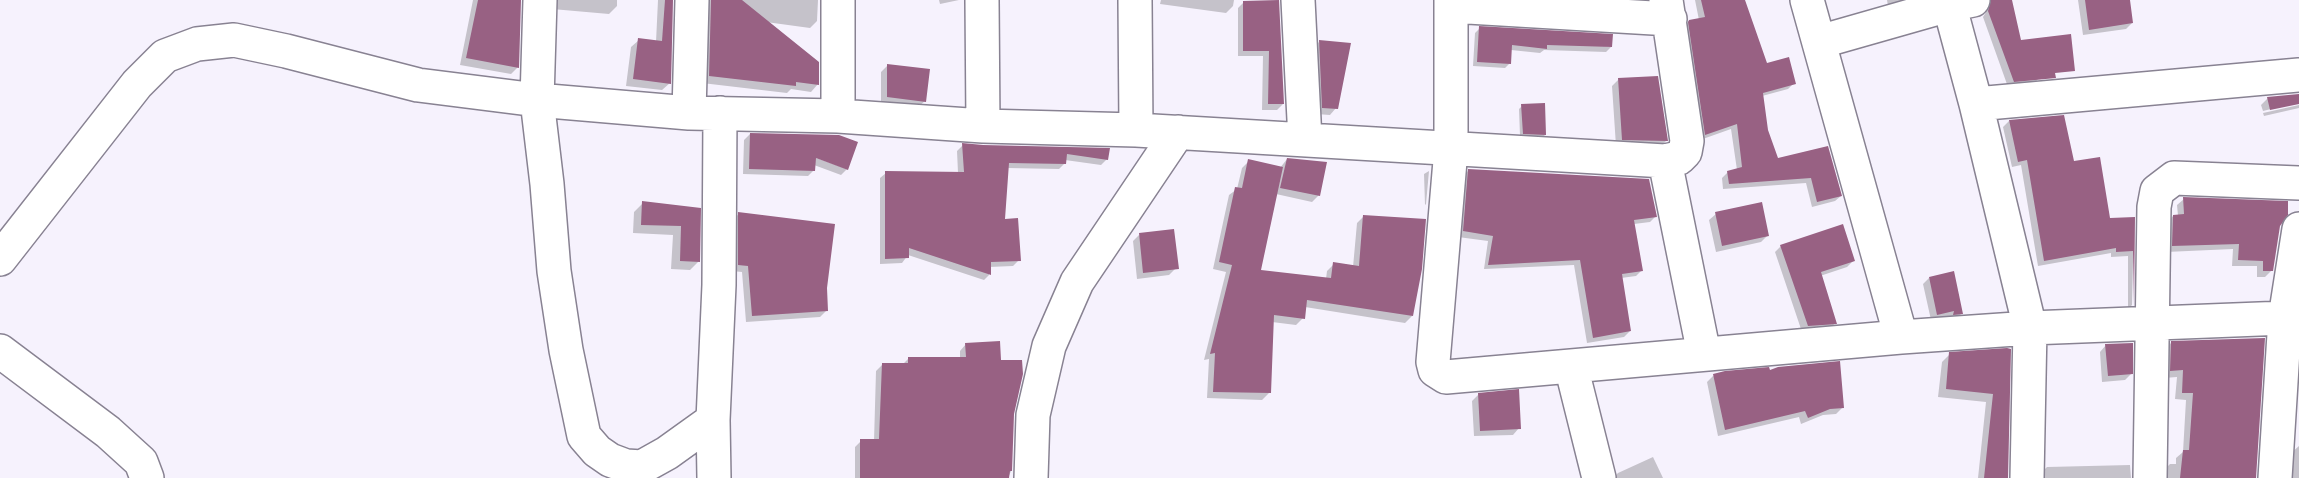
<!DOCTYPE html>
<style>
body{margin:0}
canvas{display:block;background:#f6f2fd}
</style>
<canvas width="2299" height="478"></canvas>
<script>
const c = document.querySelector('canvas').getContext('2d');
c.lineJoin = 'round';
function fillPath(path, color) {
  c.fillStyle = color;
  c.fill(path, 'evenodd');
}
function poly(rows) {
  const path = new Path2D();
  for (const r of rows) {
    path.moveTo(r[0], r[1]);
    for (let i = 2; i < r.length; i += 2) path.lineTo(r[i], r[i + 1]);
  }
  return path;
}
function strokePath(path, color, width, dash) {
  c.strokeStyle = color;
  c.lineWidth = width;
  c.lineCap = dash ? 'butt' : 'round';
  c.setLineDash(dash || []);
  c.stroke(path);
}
fillPath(poly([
 [473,0,520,0,518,67,511,74,460,65],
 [550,0,617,0,617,6,609,14,552,9],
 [658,0,672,0,670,83,662,90,626,86,631,47,639,40,656,42],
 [702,0,818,0,817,21,810,28,766,22,818,84,811,92,791,89,787,93,702,83],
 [939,0,959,0,940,4],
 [1161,0,1234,0,1233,6,1226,13,1160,4],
 [1695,0,1743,0,1766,65,1794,83,1788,89,1762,96,1767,130,1777,160,1827,148,1841,196,1835,201,1812,207,1806,183,1723,189,1722,178,1728,172,1737,170,1731,129,1700,140,1683,27,1689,21,1699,20],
 [1887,0,1911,0,1888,6],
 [1985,0,2011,0,2019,42,2038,79,2033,85,2008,87,1983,17,1986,12],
 [2078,0,2129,0,2132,23,2126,29,2083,35],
 [1244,2,1278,2,1283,104,1277,110,1262,110,1263,56,1238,56,1238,8],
 [1480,28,1611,47,1606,52,1544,50,1540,53,1511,50,1510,63,1505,68,1473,66,1475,33],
 [1319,42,1336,108,1330,115,1316,114,1313,48],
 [888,65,925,101,918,107,881,103,881,72],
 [1619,79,1666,141,1660,147,1616,146,1612,86],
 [2299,95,2299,102,2263,111,2261,105,2268,98],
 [2299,105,2299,108,2264,116,2263,113],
 [1522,106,1545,135,1542,138,1520,136,1519,109],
 [2009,121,2073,163,2109,219,2134,218,2132,305,2128,309,2128,256,2111,257,2111,253,2038,266,2021,165,2012,167,2003,127],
 [750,134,847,169,841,175,814,165,814,170,808,176,743,174,744,140],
 [963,145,1108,150,1107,159,1101,165,1065,160,1065,163,1059,169,1007,168,1004,221,1019,260,1013,266,989,267,989,275,984,280,908,255,902,263,880,264,880,178,886,173,958,173,957,151],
 [1287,159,1319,195,1312,202,1276,194,1259,271,1326,279,1327,271,1334,264,1353,267,1357,223,1364,216,1412,316,1405,323,1305,307,1303,318,1296,325,1272,322,1269,393,1262,400,1207,398,1209,359,1204,360,1226,272,1213,269,1229,195,1237,189,1242,168,1249,161,1280,168],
 [1469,170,1656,216,1650,222,1634,224,1642,270,1636,276,1621,278,1630,331,1624,337,1587,343,1574,265,1484,269,1488,241,1458,237,1463,176],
 [1429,171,1426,204,1425,205,1424,174],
 [2184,199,2279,226,2272,270,2265,277,2257,277,2257,266,2232,266,2233,249,2166,252,2167,223,2173,216,2178,216,2177,205],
 [643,203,699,209,699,261,690,270,671,269,673,235,633,233,634,212],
 [739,214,825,288,827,310,820,317,746,322,742,272,732,271,732,220],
 [1716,214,1768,235,1761,242,1716,252,1709,220],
 [1139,235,1176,268,1169,275,1137,279,1133,241],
 [1781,246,1854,260,1847,267,1820,276,1835,323,1829,330,1802,332,1775,252],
 [1929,278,1962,313,1955,320,1948,320,1948,317,1931,320,1923,284],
 [2171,343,2255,478,2162,478,2163,471,2170,464,2176,464,2176,458,2183,452,2186,400,2175,399,2177,377,2164,378,2164,350],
 [966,344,999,362,1013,414,1011,471,1008,478,855,478,855,447,861,441,874,441,876,371,883,364,903,364,908,359,960,359,960,351],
 [2106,345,2131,374,2125,380,2102,382,2100,352],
 [2009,350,2007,478,1978,478,1986,402,1938,397,1942,362,1950,354],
 [1713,376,1842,408,1836,414,1823,415,1801,424,1799,417,1718,436,1707,382],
 [1479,394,1519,428,1513,435,1474,436,1472,401],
 [2299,446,2299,478,2288,478,2289,455],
 [1653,457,1663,478,1613,478,1618,473],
 [2130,465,2131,478,2039,478,2039,475,2047,467]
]), '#0003');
fillPath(poly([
 [478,0,521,0,519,68,466,58],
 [665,0,673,0,671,84,633,79,638,38,662,41],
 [711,0,742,0,819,62,819,85,796,82,796,86,709,76],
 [1279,0,1284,104,1268,104,1269,51,1243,51,1243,1],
 [1701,0,1745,0,1767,63,1789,57,1796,84,1763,93,1768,130,1778,158,1828,146,1842,196,1817,202,1811,178,1729,184,1727,171,1742,167,1737,124,1705,135,1688,22,1689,20,1705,17],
 [1991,0,2012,0,2021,40,2071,34,2075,71,2055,73,2056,78,2014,82,1988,11],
 [2085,0,2130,0,2133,23,2089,30],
 [1479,26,1613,34,1612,47,1547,45,1547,49,1512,45,1511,64,1477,62],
 [1319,40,1351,43,1338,109,1322,108],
 [887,64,930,69,926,102,887,97],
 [1658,76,1668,141,1622,140,1618,78],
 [2299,94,2299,104,2270,110,2267,97],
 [1545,103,1546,135,1523,134,1521,104],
 [2064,115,2074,161,2100,157,2110,218,2135,217,2134,305,2133,251,2116,252,2116,248,2044,261,2027,160,2018,162,2009,120],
 [750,133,839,135,858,142,848,170,816,158,815,171,749,169],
 [962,143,983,145,1110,148,1108,160,1067,154,1066,164,1009,163,1005,219,1018,218,1021,261,991,262,991,275,909,248,909,258,885,259,885,171,964,172],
 [1287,158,1327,162,1320,196,1280,188],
 [1248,159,1283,167,1261,270,1331,278,1333,262,1359,266,1363,215,1426,219,1422,269,1413,316,1307,300,1305,319,1274,315,1271,393,1213,392,1215,353,1210,354,1232,265,1219,262,1235,187,1242,188],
 [1468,169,1649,179,1657,217,1634,220,1643,271,1622,274,1631,331,1593,338,1580,260,1488,265,1493,236,1463,231],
 [2183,197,2288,201,2288,215,2280,226,2273,271,2263,271,2263,261,2238,260,2239,244,2172,246,2173,215,2184,214],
 [642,201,701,208,700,262,680,261,681,226,641,225],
 [1762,202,1769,236,1722,246,1715,212],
 [738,212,835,224,827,288,828,311,752,316,748,266,738,265],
 [1843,224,1855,261,1821,272,1837,324,1808,326,1780,245],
 [1174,229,1179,269,1143,273,1139,233],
 [1954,271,1963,314,1953,315,1954,311,1937,315,1929,277],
 [2265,338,2256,478,2180,478,2183,450,2189,450,2193,393,2182,393,2183,370,2170,371,2171,341],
 [1000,341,1001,360,1022,360,1023,374,1014,414,1012,471,1010,471,1009,478,860,478,860,439,879,439,882,363,908,363,908,357,966,357,965,343],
 [2133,343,2133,374,2108,376,2105,344],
 [2007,348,2011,349,2008,478,1984,478,1993,394,1946,389,1949,352],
 [1840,361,1844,408,1830,409,1808,418,1805,411,1725,430,1713,374,1725,371,1769,367,1770,370,1778,367],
 [1519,389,1521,429,1480,431,1478,393]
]), '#986183');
const street = poly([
 [540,0,537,100,547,184,554,271,566,350,584,436,597,451,610,460,626,466,642,467,667,453,713,420],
 [982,0,983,126],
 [1135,0,1136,130],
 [1298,0,1305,140],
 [1451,0,1451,149,1433,362,1435,370,1446,377,1901,337,2030,328,2285,318],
 [1807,0,1901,337],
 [1948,0,1976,104,2030,328,2027,478],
 [1451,6,1670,19],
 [1819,42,1949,5,1973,0],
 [1976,104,2299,75],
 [689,113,692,0],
 [838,116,838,0],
 [1665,161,1704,354],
 [0,259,137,84,165,56,197,44,234,40,286,51,418,85,537,100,689,113,838,116,983,126,1136,130,1665,161,1679,158,1685,152,1687,141,1666,0],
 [0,351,108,432,141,462,147,478],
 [1571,366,1599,478],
 [714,478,713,420,719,285,720,113],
 [1031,478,1033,415,1049,346,1077,282,1178,132],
 [2150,478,2154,207,2157,191,2174,178,2299,183],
 [2275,478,2285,318,2299,229]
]);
strokePath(street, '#888292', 36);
strokePath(street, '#fff', 33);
</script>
